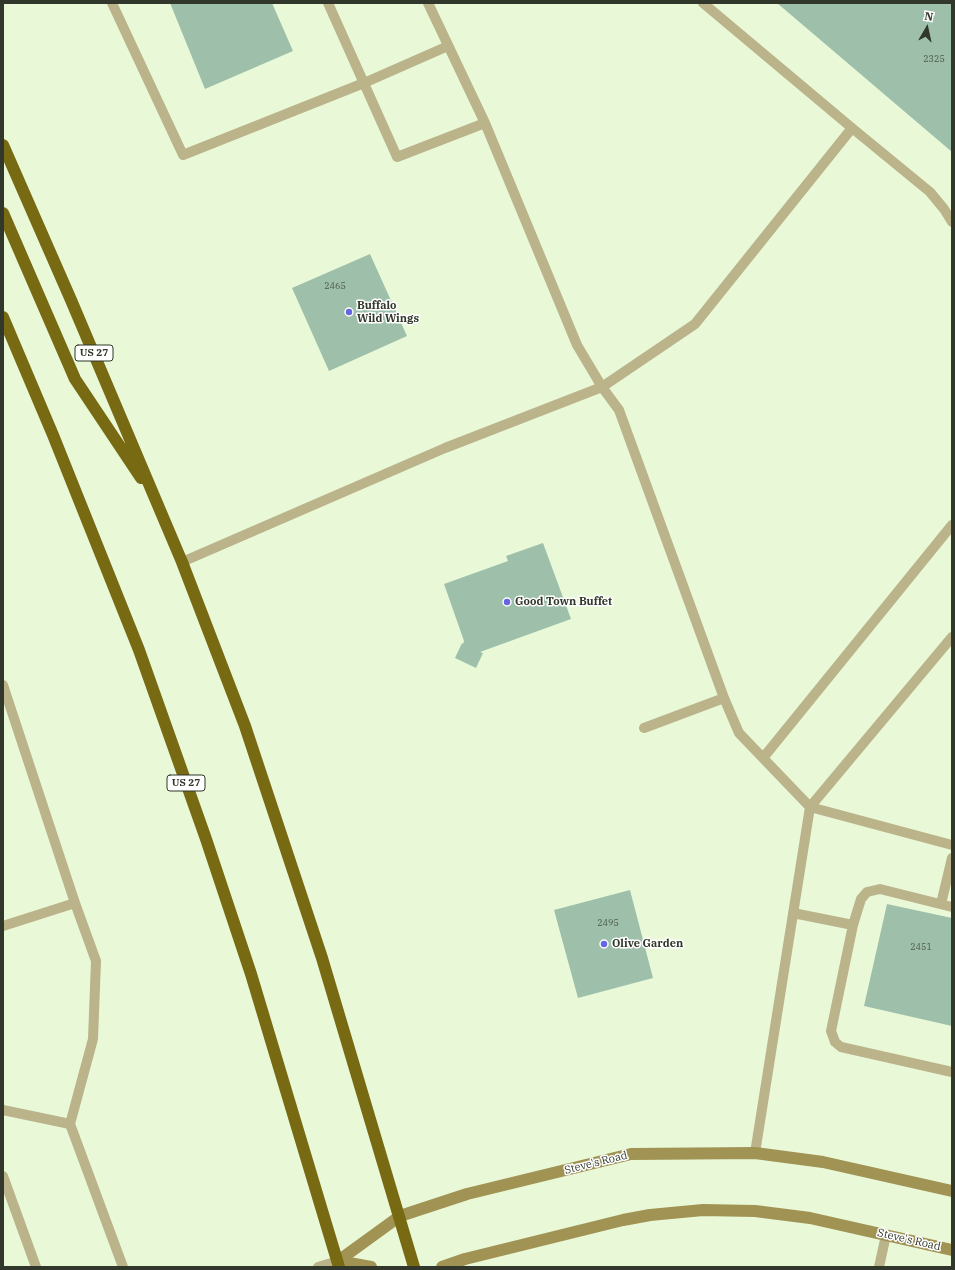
<!DOCTYPE html>
<style>
body{margin:0}
#map{position:relative;width:955px;height:1270px;overflow:hidden;background:#e9f9d8;font-family:"IBM Plex Serif",serif}
canvas{display:block}
.frame{position:absolute;inset:0;border:4px solid #31372a;pointer-events:none}
.north{position:absolute;left:907px;top:8px;width:40px;height:40px;-webkit-text-stroke:3px #fff;paint-order:stroke;rotate:9deg;font-size:11px;font-weight:700;line-height:16px;text-align:center;color:#31372a}
.north::after{content:'';display:block;margin:auto;width:14px;height:18px;background:#31372a;clip-path:polygon(50% 0,100% 100%,50% 72%,0 100%)}
</style>
<div id="map">
<canvas width="955" height="1270"></canvas>
<div class="frame"></div>
<div class="north">N</div>
</div>
<script>
const c = document.querySelector('canvas').getContext('2d');
c.lineJoin = 'round';
function fillPath(path, color) {
  c.fillStyle = color;
  c.fill(path, 'evenodd');
}
function poly(rows) {
  const path = new Path2D();
  for (const r of rows) {
    path.moveTo(r[0], r[1]);
    for (let i = 2; i < r.length; i += 2) path.lineTo(r[i], r[i + 1]);
  }
  return path;
}
function strokePath(path, color, width, dash) {
  c.strokeStyle = color;
  c.lineWidth = width;
  c.lineCap = dash ? 'butt' : 'round';
  c.setLineDash(dash || []);
  c.stroke(path);
}
function label(font, color, halo, rows, align = 'center') {
  c.font = font + ' "IBM Plex Serif",serif';
  c.lineWidth = 3;
  c.setLineDash([]);
  c.textBaseline = 'middle';
  c.strokeStyle = halo;
  c.fillStyle = color;
  for (const [text, x, y, turn = 0] of rows) {
    c.save();
    c.translate(x, y);
    c.rotate((+turn || 0) * Math.PI / 180);
    c.textAlign = isNaN(turn) ? turn : align;
    if (halo) c.strokeText(text, 0, 0);
    c.fillText(text, 0, 0);
    c.restore();
  }
}
fillPath(poly([
 [170,3,272,3,293,51,205,89],
 [777,3,952,3,952,152],
 [370,254,407,336,329,371,292,288],
 [543,543,571,619,480,652,483,653,476,668,455,658,462,643,463,644,464,641,444,584,508,561,506,556],
 [630,890,653,978,578,998,554,910],
 [887,904,952,918,952,1026,864,1006]
]), '#9ec0ab');
strokePath(poly([
 [112,3,183,155,364,83,448,46],
 [328,3,397,157,485,123],
 [428,3,485,123,577,345,602,387,619,410,724,698,739,733,810,807,952,845],
 [703,3,852,128],
 [182,562,445,448,602,387,695,324,852,128,930,192,944,209,952,222],
 [3,685,75,903,96,961,93,1039,70,1124,123,1267],
 [644,728,724,698],
 [763,758,952,525],
 [941,904,952,858],
 [952,907,880,889,867,892,861,899,853,925,831,1031,835,1042,841,1047,952,1072],
 [793,913,853,925],
 [3,926,75,903],
 [3,1110,70,1124],
 [755,1153,810,807,952,637],
 [3,1176,36,1267],
 [318,1267,338,1261],
 [879,1267,886,1235]
]), '#bbb38a', 10);
strokePath(poly([
 [338,1261,400,1216,467,1194,631,1154,755,1153,823,1162,952,1191],
 [338,1261,371,1267],
 [442,1267,465,1259,623,1220,650,1215,703,1210,755,1211,810,1218,952,1250]
]), '#a09354', 12);
strokePath(poly([
 [3,145,71,300,182,562,245,726,322,958,414,1267],
 [3,213,75,379,141,478],
 [3,317,53,435,139,650,206,839,251,974,339,1267]
]), '#786913', 12);
for (const [x, y, r, color] of [
 [349,312,4,"#6567e0"],
 [507,602,4,"#6567e0"],
 [604,944,4,"#6567e0"]
]) {
  const dot = new Path2D();
  dot.arc(x, y, r, 0, 2 * Math.PI);
  c.fillStyle = color;
  c.fill(dot);
  strokePath(dot, '#fff', 1.5);
}
label('9px', '#4c594a', null, [
 ["2325",934,59],
 ["2465",335,286],
 ["2495",608,923],
 ["2451",921,947]
]);
for (const [x, y, w] of [
 [94,353,38],
 [186,783,38]
]) {
  const box = new Path2D();
  box.roundRect(x - w / 2, y - 8, w, 16, 3);
  c.fillStyle = '#fff';
  c.fill(box);
  strokePath(box, '#31372a', 1);
}
label('bold 10px', '#31372a', null, [
 ["US 27",94,353],
 ["US 27",186,783]
]);
label('bold 11px', '#31372a', '#fff', [
 ["Buffalo",357,306],
 ["Wild Wings",357,319],
 ["Good Town Buffet",515,602],
 ["Olive Garden",612,944]
], 'left');
label('11px', '#31372a', '#fff', [
 ["Steve's Road",596,1163,-14],
 ["Steve's Road",909,1240,13]
]);
</script>
